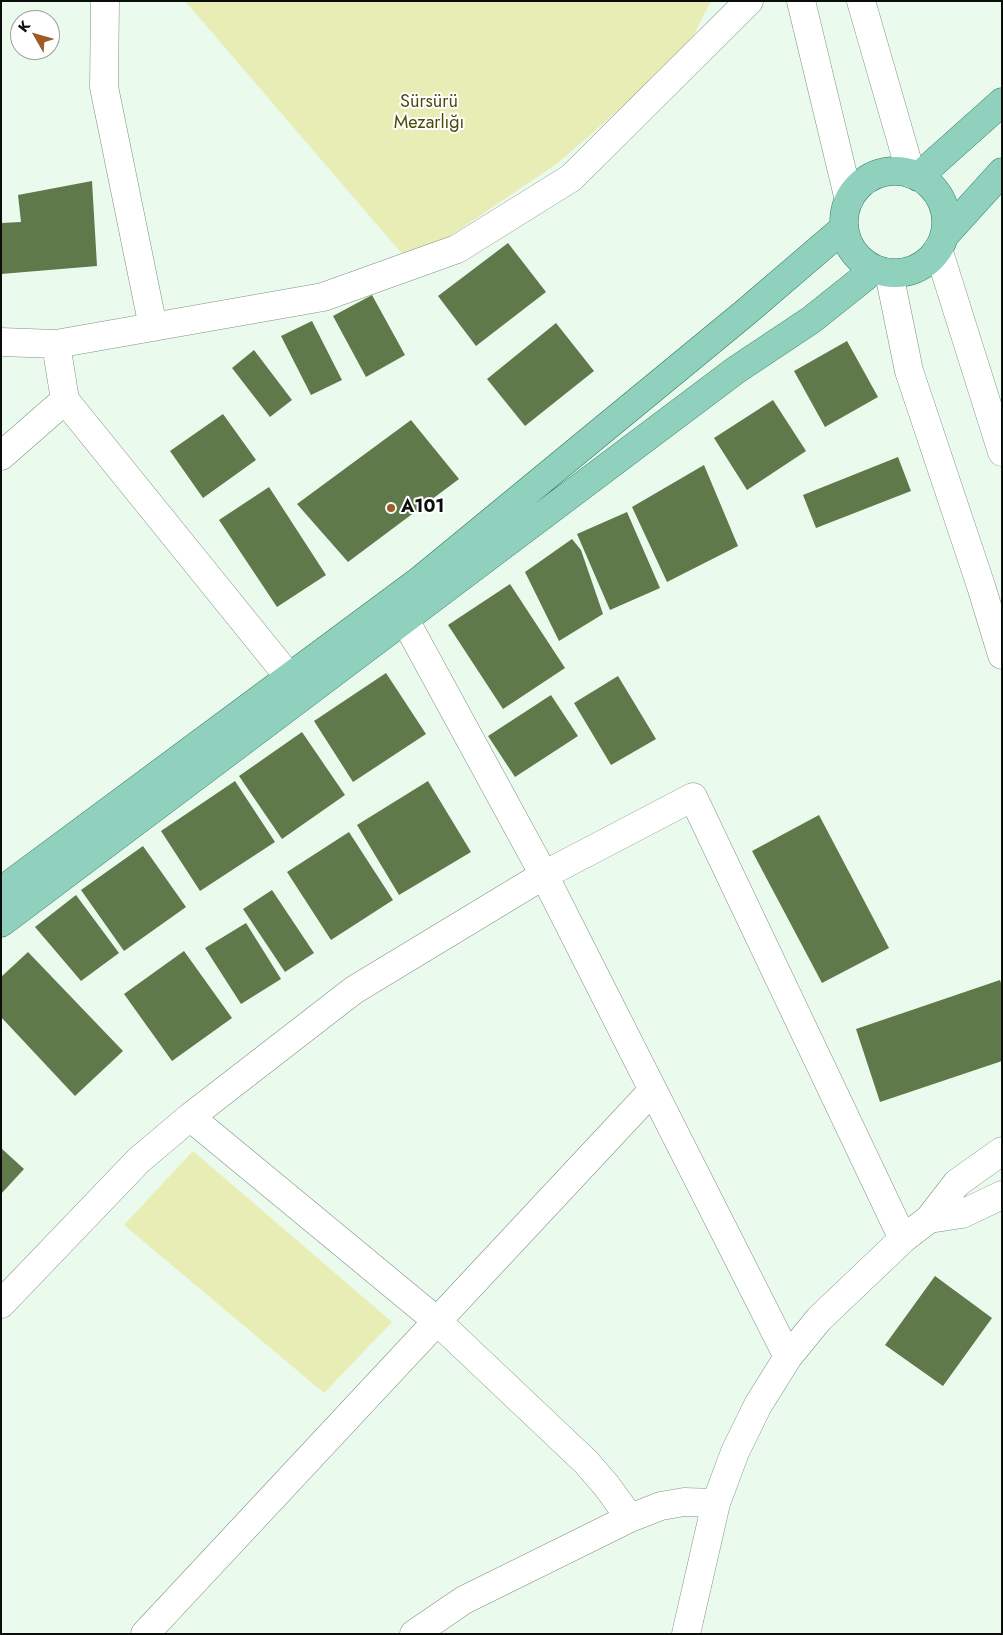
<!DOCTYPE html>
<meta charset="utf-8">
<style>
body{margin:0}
#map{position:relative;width:1003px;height:1635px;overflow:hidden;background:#eafaed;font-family:Jost,sans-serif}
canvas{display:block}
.frame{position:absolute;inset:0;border:2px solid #090e0a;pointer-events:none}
.north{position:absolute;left:10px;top:10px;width:50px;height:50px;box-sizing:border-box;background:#fff;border:1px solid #9d9f9d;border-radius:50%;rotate:308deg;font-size:14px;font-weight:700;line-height:20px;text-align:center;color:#090e0a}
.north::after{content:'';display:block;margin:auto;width:18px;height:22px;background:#9d5b28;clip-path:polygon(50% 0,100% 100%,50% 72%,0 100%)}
</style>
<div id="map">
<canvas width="1003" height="1635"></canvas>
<div class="frame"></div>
<div class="north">K</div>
</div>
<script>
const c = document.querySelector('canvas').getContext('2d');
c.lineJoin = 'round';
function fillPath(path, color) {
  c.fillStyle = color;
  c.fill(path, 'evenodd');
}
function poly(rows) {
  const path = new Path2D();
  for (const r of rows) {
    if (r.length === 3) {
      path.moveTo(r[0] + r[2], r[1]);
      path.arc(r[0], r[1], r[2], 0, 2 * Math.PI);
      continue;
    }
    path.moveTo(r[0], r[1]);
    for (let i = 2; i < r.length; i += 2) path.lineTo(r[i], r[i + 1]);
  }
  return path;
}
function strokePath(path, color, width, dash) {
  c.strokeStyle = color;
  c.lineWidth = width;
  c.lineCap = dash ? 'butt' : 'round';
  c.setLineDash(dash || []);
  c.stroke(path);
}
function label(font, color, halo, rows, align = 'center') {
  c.font = font + ' Jost,sans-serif';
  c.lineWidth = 4;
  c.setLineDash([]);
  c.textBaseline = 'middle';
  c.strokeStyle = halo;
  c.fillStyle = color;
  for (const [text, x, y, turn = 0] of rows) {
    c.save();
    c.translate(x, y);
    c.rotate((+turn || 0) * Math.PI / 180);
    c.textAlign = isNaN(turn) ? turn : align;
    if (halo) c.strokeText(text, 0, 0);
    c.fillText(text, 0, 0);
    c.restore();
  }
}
fillPath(poly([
 [185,1,711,1,685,52,558,163,438,244,403,255],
 [193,1151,392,1322,324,1393,124,1225]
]), '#e8edb5');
fillPath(poly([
 [92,181,97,266,1,274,1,223,21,222,18,195],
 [508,243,546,292,476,346,438,296],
 [372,295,405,355,366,377,333,316],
 [312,321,342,380,311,395,281,336],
 [556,323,594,371,525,426,487,379],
 [847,341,878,397,825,427,794,371],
 [254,350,292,400,270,417,232,368],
 [773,400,806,451,747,490,714,438],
 [223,414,256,460,203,498,170,451],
 [411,420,459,479,348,562,297,504],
 [898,457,911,491,816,528,803,495],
 [704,465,738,546,667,582,632,507],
 [269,487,326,575,277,607,219,520],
 [627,512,660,588,610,610,577,534],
 [572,539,581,550,603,614,559,641,525,572],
 [510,584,565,668,503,709,448,625],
 [386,673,426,734,353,782,314,721],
 [618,676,656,739,611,765,574,703],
 [551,695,578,736,515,777,488,736],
 [302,732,345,795,282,839,239,776],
 [235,781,275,842,200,891,161,831],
 [428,781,471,852,399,895,357,825],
 [819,815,889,948,822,983,752,851],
 [349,832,393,900,331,940,287,872],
 [143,846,186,907,124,951,81,890],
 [272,890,314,953,285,972,243,909],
 [76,895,119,953,81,981,35,927],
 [246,923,281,979,241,1004,205,948],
 [184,951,232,1018,172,1061,124,994],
 [28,952,123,1051,75,1096,1,1017,1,977],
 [1000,980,1002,986,1002,1061,880,1102,856,1029],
 [1,1148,24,1169,1,1194],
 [935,1276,992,1318,943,1386,885,1345]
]), '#60794a');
const minor = poly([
 [105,1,104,87,153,327],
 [801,1,849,200],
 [861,1,911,174],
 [938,249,1002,452],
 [889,273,909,371,981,586,1002,655],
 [1,342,56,344],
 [65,400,289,677],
 [1,456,65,400,56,344,323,297,457,249,571,178,749,1],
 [405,620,544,875,788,1357],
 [190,1117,437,1321,586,1462,606,1485,630,1518],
 [929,1219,962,1214,1002,1195],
 [1,1304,139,1160,190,1117,354,990,544,875,693,797,903,1239],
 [145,1634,652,1091],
 [414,1634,464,1600,630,1518,661,1506,684,1502,716,1503],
 [686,1634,716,1503,735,1452,758,1405,788,1357,819,1319,903,1239,929,1219,957,1183,1002,1151]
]);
const major = poly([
 [895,222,51],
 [918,177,1002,102],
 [944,236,1002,172],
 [1,891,419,581,746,312,844,228],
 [1,923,736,370,811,320,875,269]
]);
strokePath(minor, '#829184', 29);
strokePath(major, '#307960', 29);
strokePath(minor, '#fff', 28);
strokePath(major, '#8fd1bc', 28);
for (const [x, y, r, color] of [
 [391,508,5,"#9d5b28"]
]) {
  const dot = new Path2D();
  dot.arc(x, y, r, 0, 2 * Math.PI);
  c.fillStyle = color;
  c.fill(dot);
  strokePath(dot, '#fff', 2);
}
label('18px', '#484b08', '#fff', [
 ["Sürsürü",429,103],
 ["Mezarlığı",429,124]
]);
label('bold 18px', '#090e0a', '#fff', [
 ["A101",401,508]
], 'left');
</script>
